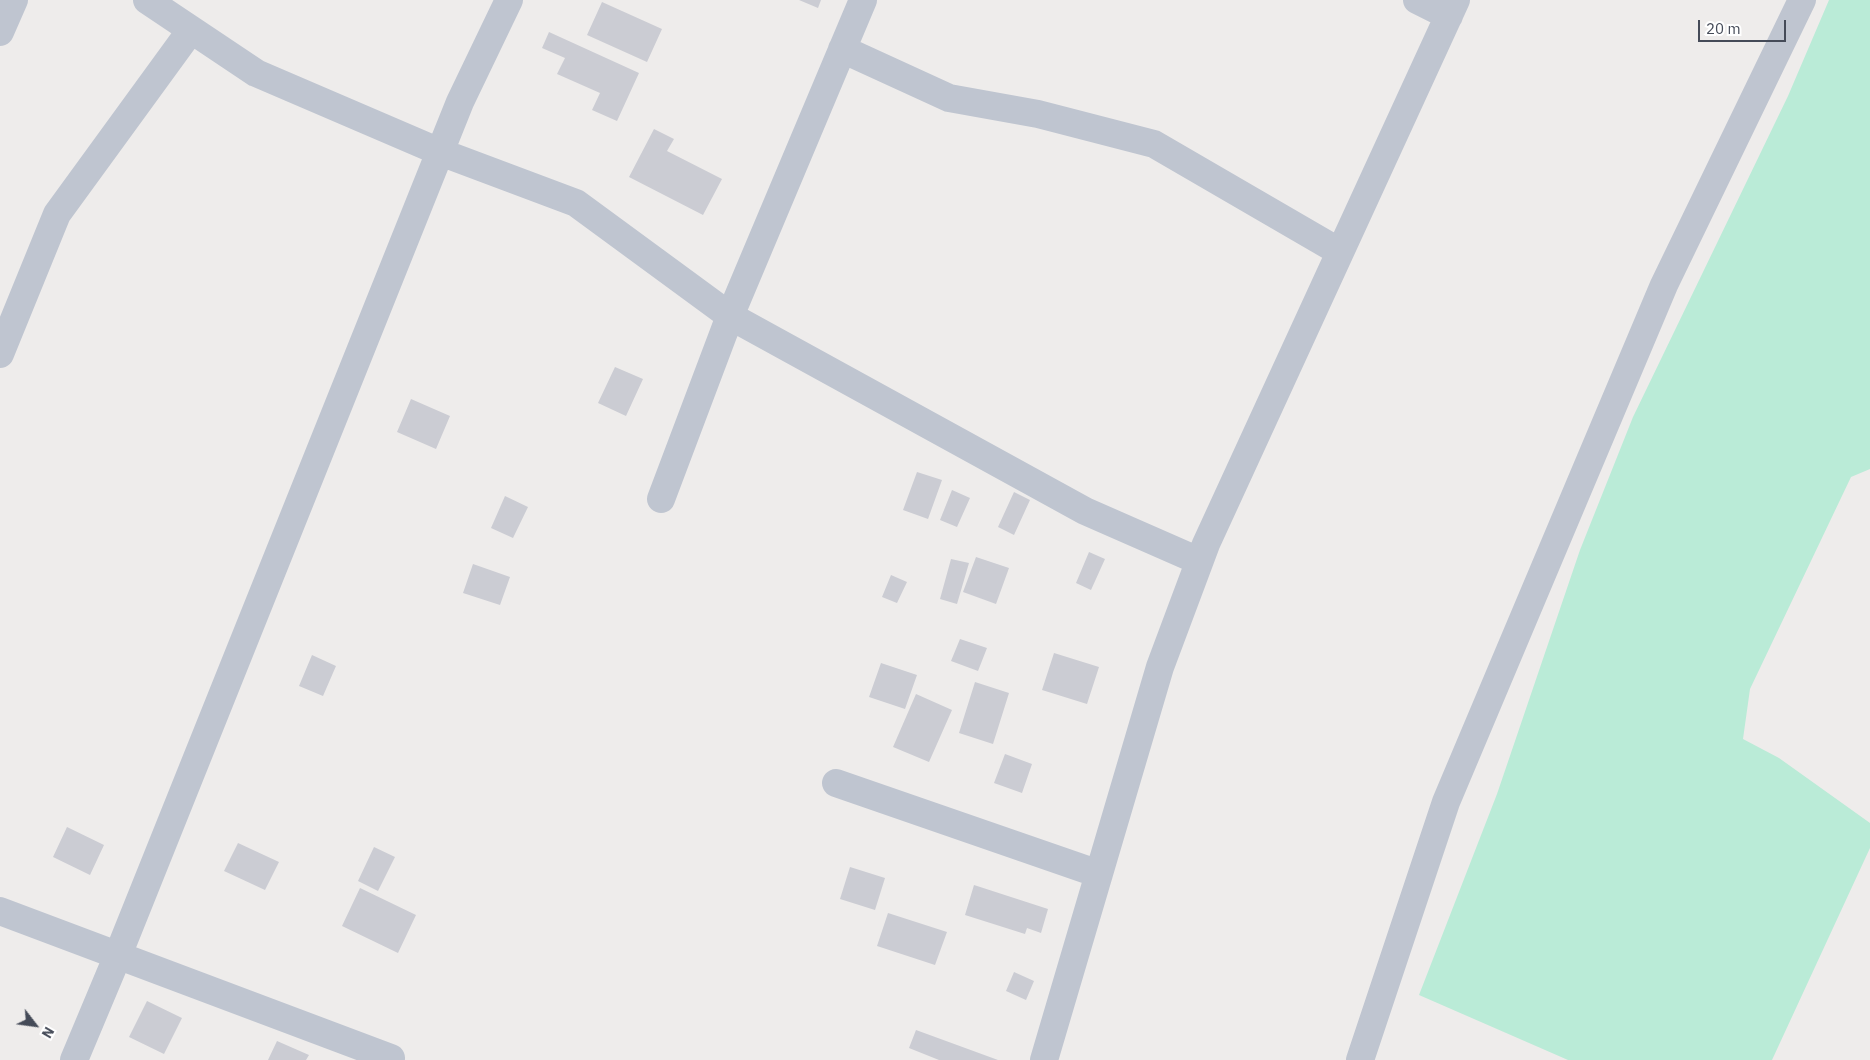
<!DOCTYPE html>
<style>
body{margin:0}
#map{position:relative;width:1870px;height:1060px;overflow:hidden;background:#eeeceb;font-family:"IBM Plex Sans",sans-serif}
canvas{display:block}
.north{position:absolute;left:10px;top:1000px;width:50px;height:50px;-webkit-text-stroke:4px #fff;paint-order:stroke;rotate:120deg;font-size:14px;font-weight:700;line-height:20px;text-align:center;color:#454b58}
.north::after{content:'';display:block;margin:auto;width:18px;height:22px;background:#454b58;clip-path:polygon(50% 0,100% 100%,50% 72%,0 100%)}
.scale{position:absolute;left:1698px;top:20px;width:88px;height:22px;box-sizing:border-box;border:2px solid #454b58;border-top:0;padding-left:6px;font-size:15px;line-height:18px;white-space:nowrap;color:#454b58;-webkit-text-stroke:4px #fff;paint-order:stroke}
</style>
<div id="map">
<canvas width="1870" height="1060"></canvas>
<div class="north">N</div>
<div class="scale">20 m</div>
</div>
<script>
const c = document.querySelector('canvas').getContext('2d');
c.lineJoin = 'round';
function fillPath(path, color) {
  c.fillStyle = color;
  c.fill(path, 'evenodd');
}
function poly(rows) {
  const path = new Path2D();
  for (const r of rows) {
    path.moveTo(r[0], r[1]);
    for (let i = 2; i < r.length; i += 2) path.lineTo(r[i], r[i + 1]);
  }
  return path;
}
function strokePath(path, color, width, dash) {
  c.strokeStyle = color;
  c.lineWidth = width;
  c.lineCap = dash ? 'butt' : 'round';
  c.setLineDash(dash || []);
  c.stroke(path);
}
fillPath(poly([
 [1829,0,1870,0,1870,469,1851,477,1750,689,1743,739,1779,758,1870,823,1870,848,1772,1060,1568,1060,1419,995,1497,794,1580,550,1633,417,1788,96]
]), '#baebd7');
fillPath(poly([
 [799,0,821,0,818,8],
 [602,2,662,29,647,62,587,35],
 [549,32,639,73,617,121,592,110,600,93,557,74,565,58,542,48],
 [654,129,674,139,667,151,722,179,703,215,629,177],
 [615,367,643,379,626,416,598,403],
 [411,399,450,416,436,449,397,432],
 [917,472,942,480,928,519,903,510],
 [952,490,970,498,957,527,940,520],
 [1014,492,1030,500,1014,535,998,527],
 [505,496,528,507,513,538,491,528],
 [1089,552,1105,559,1091,590,1076,583],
 [976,557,1009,568,996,604,963,592],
 [951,559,969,563,957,604,940,599],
 [473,564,510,577,500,605,463,593],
 [891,575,907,582,897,603,882,597],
 [960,639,987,648,978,671,951,661],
 [1054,653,1099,667,1087,704,1042,690],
 [312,655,336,666,323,696,299,686],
 [881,663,917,675,905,709,869,697],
 [975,682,1009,693,993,744,959,733],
 [916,694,952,710,929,762,893,747],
 [1005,754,1032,764,1022,793,994,783],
 [67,827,104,845,90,875,53,857],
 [238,843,279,862,265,890,224,871],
 [374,847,395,857,378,891,358,881],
 [850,867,885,878,875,910,840,899],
 [974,885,1048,909,1041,933,1027,928,1025,934,965,915],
 [360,888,416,915,398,953,342,926],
 [888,913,947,932,935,965,877,946],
 [1014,972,1034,981,1026,1000,1006,991],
 [147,1001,182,1018,164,1054,129,1037],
 [916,1030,998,1060,939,1060,909,1048],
 [277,1041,309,1055,306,1060,268,1060]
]), '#cbccd3');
strokePath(poly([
 [147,0,256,73,440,152,576,203,730,316,1085,511,1199,561],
 [1417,0,1449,16],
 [0,32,14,0],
 [842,49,949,98,1038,114,1154,144,1340,252],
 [0,354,57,214,191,30],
 [661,499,730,316,863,0],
 [836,783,1099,874],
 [0,911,391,1058],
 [74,1060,118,955,460,102,509,0],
 [1044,1060,1160,667,1206,544,1456,0],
 [1360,1060,1446,802,1664,285,1802,0]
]), '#bfc5d0', 28);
</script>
